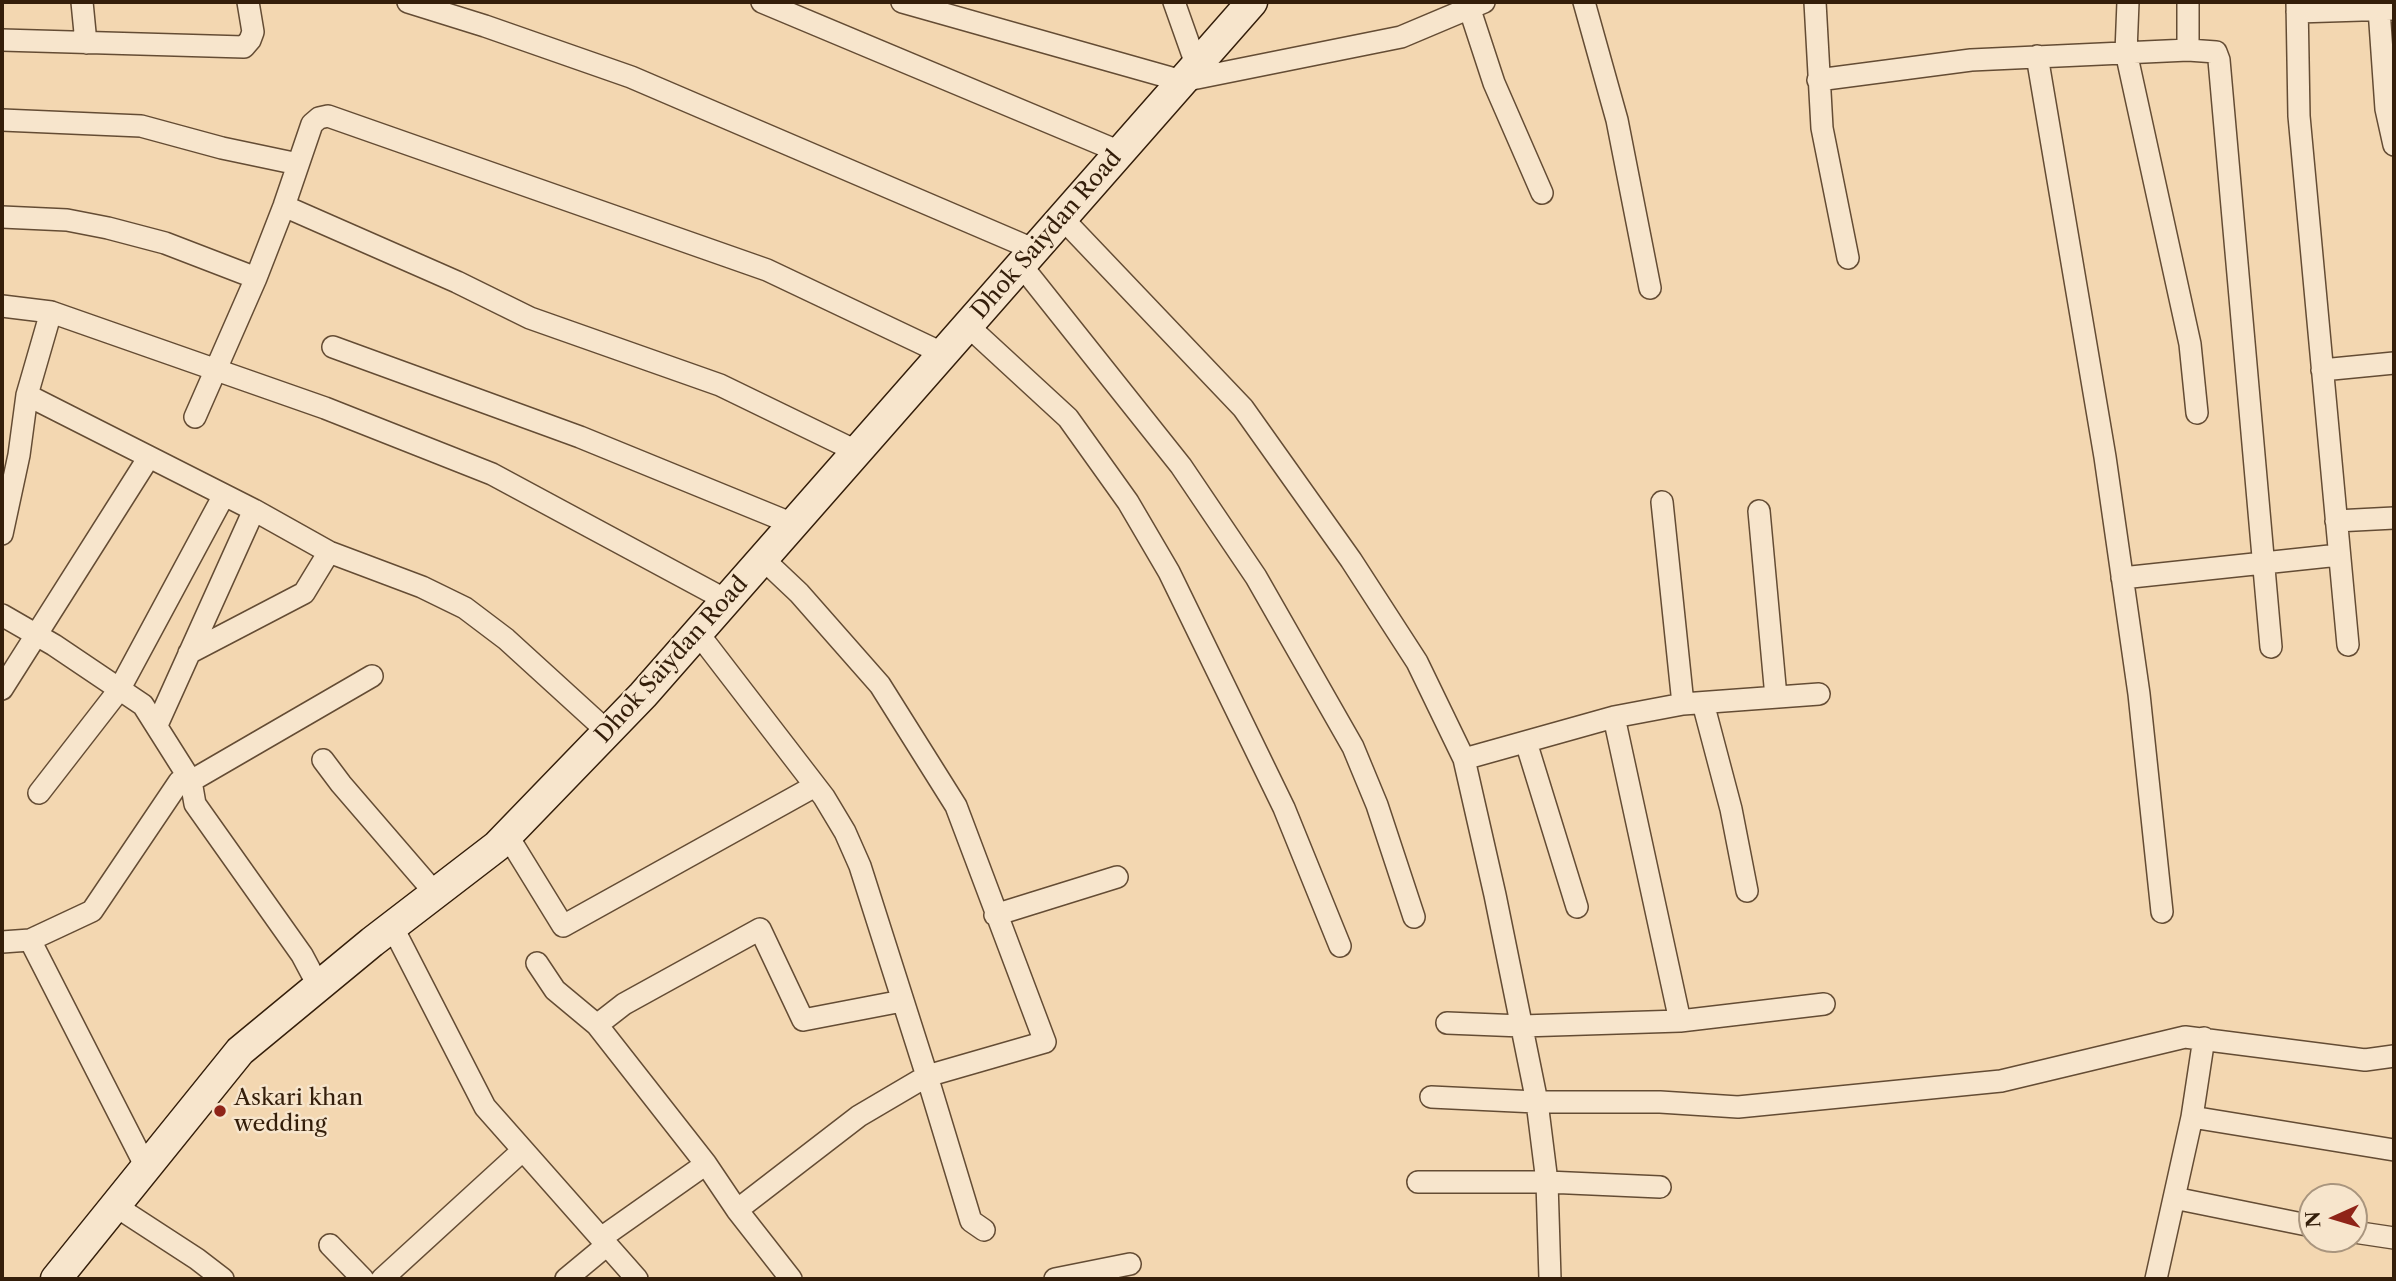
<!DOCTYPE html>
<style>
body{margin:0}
#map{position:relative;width:2396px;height:1281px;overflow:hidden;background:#f3d7b1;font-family:"Libre Caslon Text",serif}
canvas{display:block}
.frame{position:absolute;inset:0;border:4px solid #341e0a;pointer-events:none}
.north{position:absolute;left:2298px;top:1183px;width:70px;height:70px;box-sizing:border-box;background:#f7e5cc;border:2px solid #a9957e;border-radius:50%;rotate:266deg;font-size:19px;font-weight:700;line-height:28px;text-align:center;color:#341e0a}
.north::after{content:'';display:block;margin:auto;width:24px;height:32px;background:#8f2418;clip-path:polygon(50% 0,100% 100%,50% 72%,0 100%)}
</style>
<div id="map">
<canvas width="2396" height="1281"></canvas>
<div class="frame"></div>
<div class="north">N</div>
</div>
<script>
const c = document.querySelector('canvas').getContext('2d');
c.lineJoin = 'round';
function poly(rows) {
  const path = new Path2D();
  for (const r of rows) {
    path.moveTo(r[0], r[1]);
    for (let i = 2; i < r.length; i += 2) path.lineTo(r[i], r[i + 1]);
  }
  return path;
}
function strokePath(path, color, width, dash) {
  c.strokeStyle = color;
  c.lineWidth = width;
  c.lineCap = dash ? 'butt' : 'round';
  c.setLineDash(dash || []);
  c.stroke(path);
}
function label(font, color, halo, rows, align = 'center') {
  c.font = font + ' "Libre Caslon Text",serif';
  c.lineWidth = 5;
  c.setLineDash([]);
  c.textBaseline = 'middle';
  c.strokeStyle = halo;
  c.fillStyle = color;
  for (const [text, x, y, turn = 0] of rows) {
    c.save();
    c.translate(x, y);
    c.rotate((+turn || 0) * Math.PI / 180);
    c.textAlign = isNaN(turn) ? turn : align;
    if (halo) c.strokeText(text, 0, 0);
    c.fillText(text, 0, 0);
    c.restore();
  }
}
const minor = poly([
 [82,2,86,43],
 [408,2,485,26,631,77,1035,250],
 [762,2,1120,152],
 [902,2,1182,81,1401,37,1484,2],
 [1174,2,1196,64],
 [1584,2,1617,120,1650,288],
 [1815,2,1822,128,1848,258],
 [2128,2,2126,52,2190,344,2197,413],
 [2297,2,2299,116,2348,645],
 [1469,7,1494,83,1542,193],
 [2379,9,2386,109,2394,145],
 [2297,12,2394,9],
 [2,40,244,47,250,40,253,32,248,2],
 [2188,50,2188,2],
 [2037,56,2105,457,2139,694,2162,912],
 [1818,80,1971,60,2188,50,2216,52,2219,60,2271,647],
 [2,120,141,126,222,148,298,164],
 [284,206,457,282,530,318,720,385,856,451],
 [2,217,67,220,108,228,165,243,256,278],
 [1062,218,1243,408,1351,560,1417,662,1464,759,1495,895,1537,1102,1547,1182,1550,1279],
 [1021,265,1181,466,1256,577,1353,747,1377,805,1414,917],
 [2,306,51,312,27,395,19,455,2,534],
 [51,312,325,408,492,474,726,600],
 [967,325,1068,418,1128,502,1169,572,1284,808,1340,946],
 [333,347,580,437,793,524],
 [2322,370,2394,363],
 [27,395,254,510,329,552,422,587,465,608,506,639,608,732],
 [195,417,256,278,284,206,312,124,319,118,328,116,767,270,942,353],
 [1662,502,1683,704],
 [1759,511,1776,697],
 [2336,521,2394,518],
 [763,559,799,593,880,685,956,806,1045,1042,927,1076,971,1221,984,1230],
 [2122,578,2339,555],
 [2,615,54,645,143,705,191,781,195,804,302,955,319,987],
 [697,632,824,797,845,832,860,866,927,1076,859,1116,737,1210],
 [189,653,304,593,329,552],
 [2,689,149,457],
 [1703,703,1731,809,1747,891],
 [1614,717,1680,1021],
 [157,725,254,510],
 [1526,742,1577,907],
 [1464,759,1614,717,1683,704,1819,694],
 [323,760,341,784,435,893],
 [39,793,119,690,224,495],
 [507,835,563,926,815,786],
 [995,915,1117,877],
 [392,926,485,1107,637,1279],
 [30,940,92,911,179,782,191,781,372,676],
 [2,942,30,940,146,1167],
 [537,963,555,990,597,1025,706,1164,601,1238],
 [1447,1023,1522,1026,1680,1021,1824,1004],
 [597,1025,624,1004,760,929,803,1020,902,1001],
 [1431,1097,1536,1102,1660,1102,1738,1107,2001,1081,2185,1037,2365,1060,2394,1056],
 [2192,1117,2394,1150],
 [706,1164,737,1210,791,1279],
 [1418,1182,1547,1182,1660,1187],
 [2174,1198,2312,1226],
 [114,1205,197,1259,223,1279],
 [2354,1232,2394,1238],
 [330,1245,363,1279],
 [382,1279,522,1151],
 [566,1279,607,1245],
 [1055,1279,1130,1264],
 [2156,1279,2192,1117,2204,1038]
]);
const secondary = poly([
 [56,1279,240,1051,372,942,497,846,643,695,1252,2]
]);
strokePath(minor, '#644c34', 24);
strokePath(secondary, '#341e0a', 33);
strokePath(minor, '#f7e5cc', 21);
strokePath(secondary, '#f7e5cc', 30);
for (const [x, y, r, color] of [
 [220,1111,7,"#8f2418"]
]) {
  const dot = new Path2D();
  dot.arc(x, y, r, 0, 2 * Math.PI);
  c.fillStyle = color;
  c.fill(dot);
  strokePath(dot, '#f7e5cc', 2.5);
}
label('23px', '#341e0a', '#f7e5cc', [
 ["Dhok Saiydan Road",1047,235,-49],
 ["Dhok Saiydan Road",672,660,-48]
]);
label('23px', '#341e0a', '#f7e5cc', [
 ["Askari khan",234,1098],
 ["wedding",234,1124]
], 'left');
</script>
